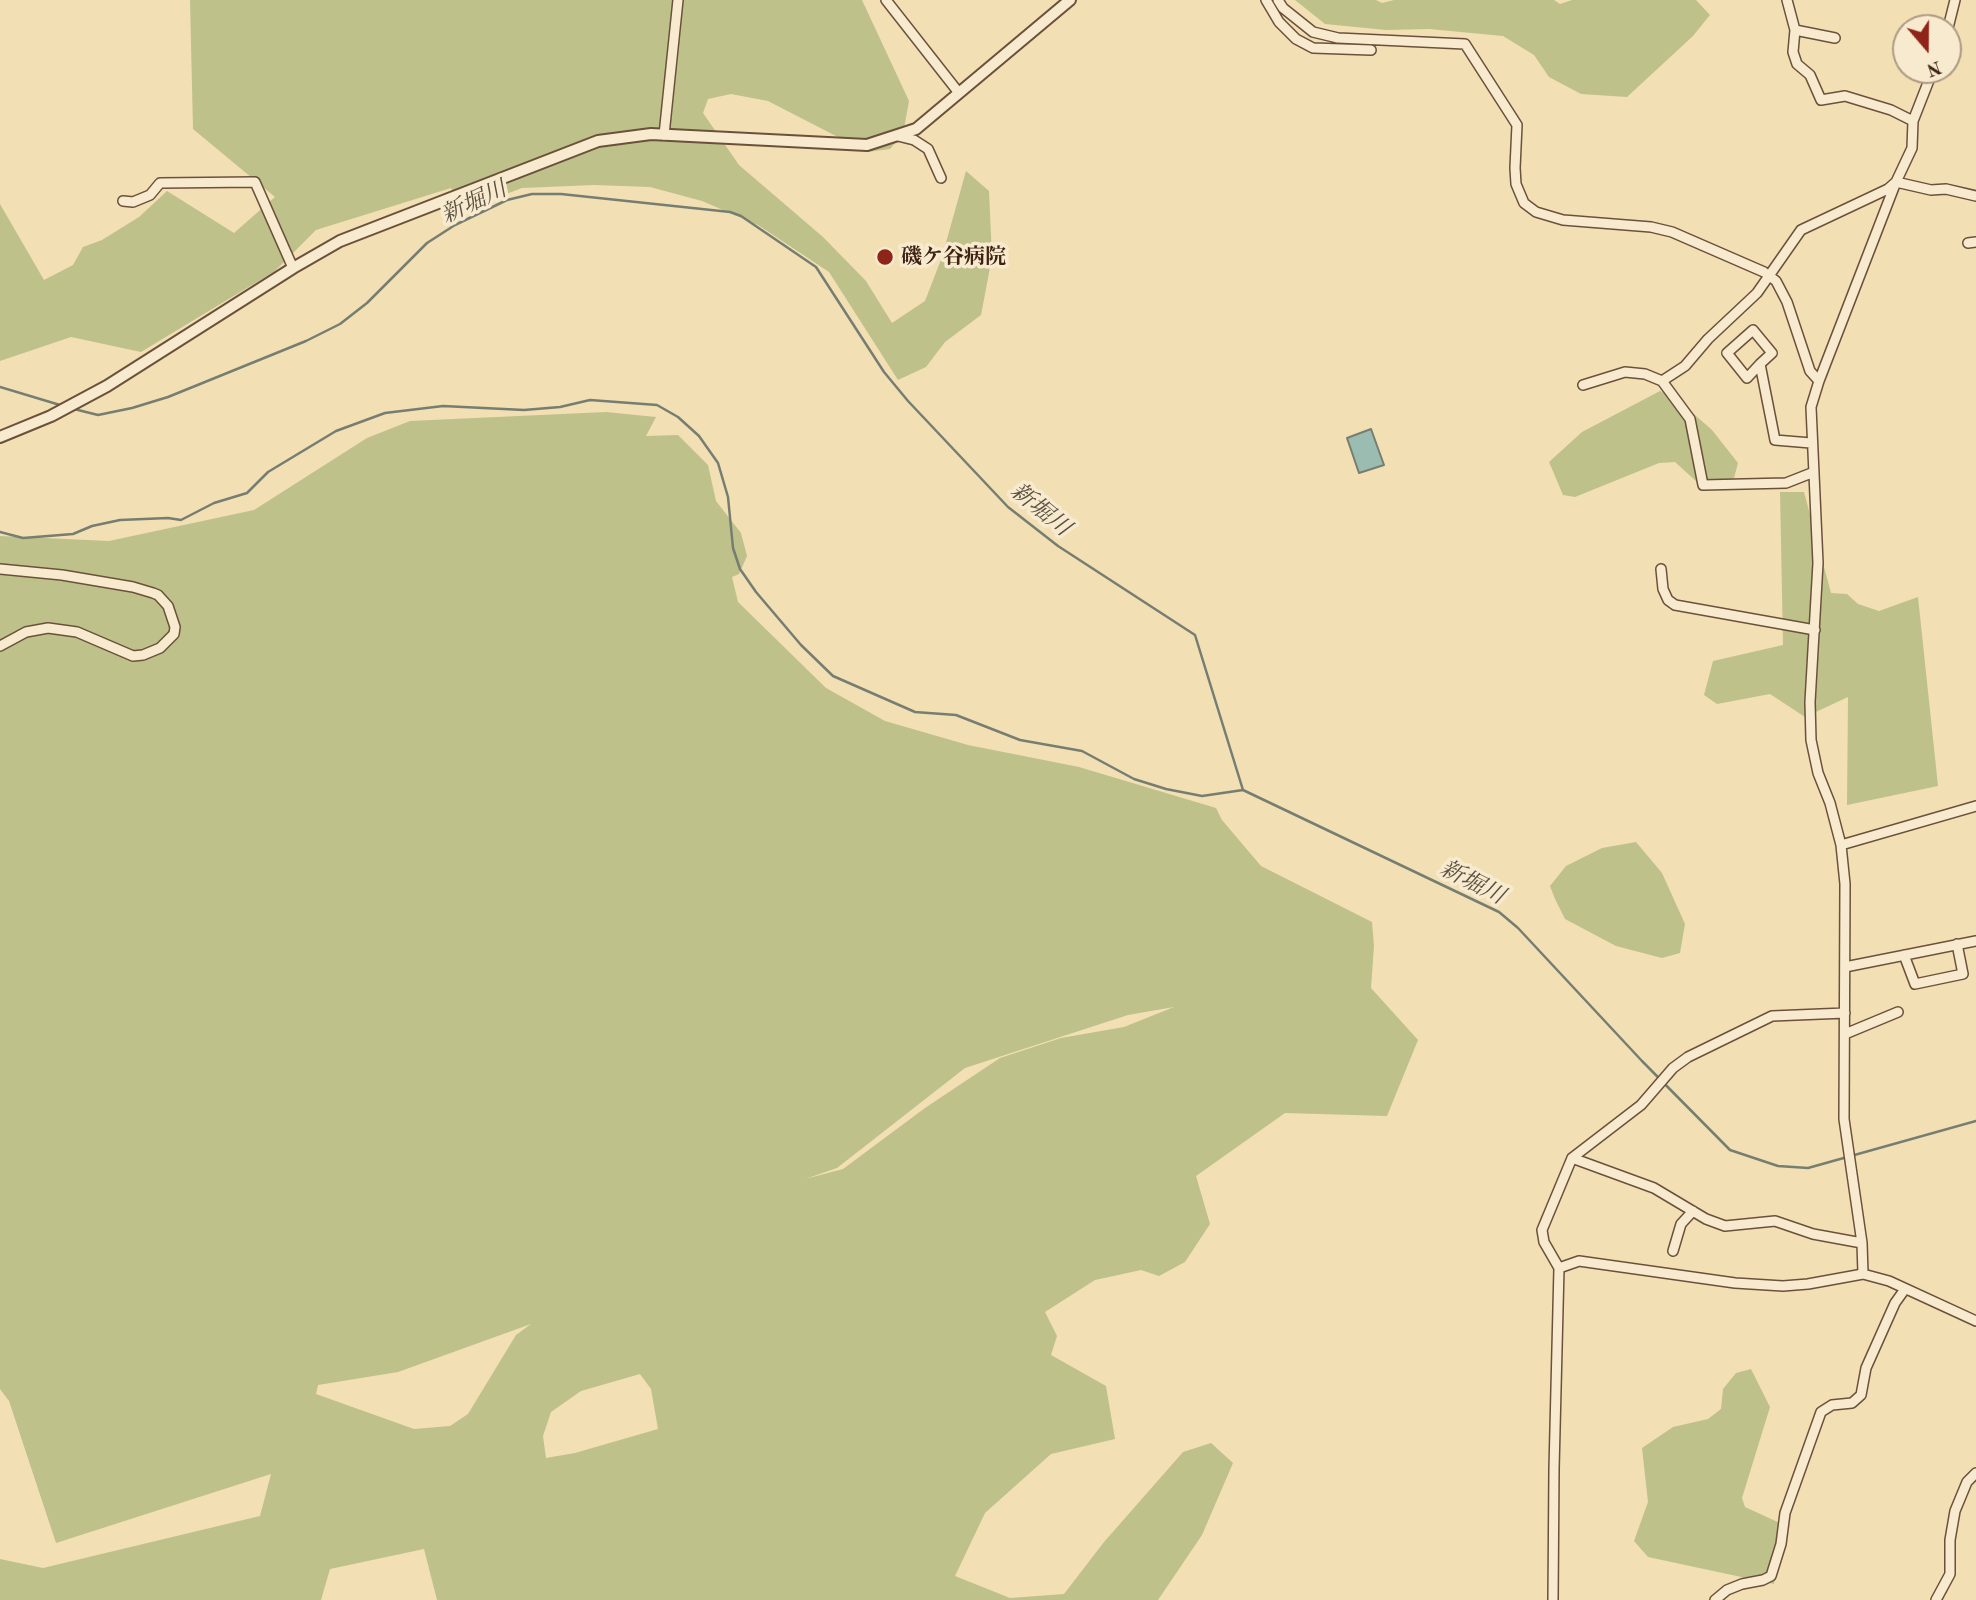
<!DOCTYPE html>
<meta charset="utf-8">
<style>
body{margin:0}
#map{position:relative;width:1976px;height:1600px;overflow:hidden;background:#f2dfb4;font-family:"Old Standard TT",serif}
canvas{display:block}
.north{position:absolute;left:1892px;top:14px;width:70px;height:70px;box-sizing:border-box;background:#f7eace;border:2px solid #ad9a83;border-radius:50%;rotate:160deg;font-size:19px;font-weight:700;line-height:28px;text-align:center;color:#3e2213}
.north::after{content:'';display:block;margin:auto;width:24px;height:32px;background:#8f2418;clip-path:polygon(50% 0,100% 100%,50% 72%,0 100%)}
</style>
<div id="map">
<canvas width="1976" height="1600"></canvas>
<div class="north">N</div>
</div>
<script>
const c = document.querySelector('canvas').getContext('2d');
c.lineJoin = 'round';
function fillPath(path, color) {
  c.fillStyle = color;
  c.fill(path, 'evenodd');
}
function poly(rows) {
  const path = new Path2D();
  for (const r of rows) {
    path.moveTo(r[0], r[1]);
    for (let i = 2; i < r.length; i += 2) path.lineTo(r[i], r[i + 1]);
  }
  return path;
}
function strokePath(path, color, width, dash) {
  c.strokeStyle = color;
  c.lineWidth = width;
  c.lineCap = dash ? 'butt' : 'round';
  c.setLineDash(dash || []);
  c.stroke(path);
}
function label(font, color, halo, rows, align = 'center') {
  c.font = font + ' "Old Standard TT","Noto Serif JP",serif';
  c.lineWidth = 7;
  c.setLineDash([]);
  c.textBaseline = 'middle';
  c.strokeStyle = halo;
  c.fillStyle = color;
  for (const [text, x, y, turn = 0] of rows) {
    c.save();
    c.translate(x, y);
    c.rotate((+turn || 0) * Math.PI / 180);
    c.textAlign = isNaN(turn) ? turn : align;
    if (halo) c.strokeText(text, 0, 0);
    c.fillText(text, 0, 0);
    c.restore();
  }
}
fillPath(poly([
 [190,0,862,0,909,101,903,134,890,149,867,152,768,101,731,94,708,99,703,113,739,165,823,237,866,281,892,323,925,301,942,257,966,171,989,191,992,257,981,315,945,342,926,367,898,380,829,272,758,225,702,201,650,187,594,185,522,188,462,211,451,188,316,230,275,271,141,352,71,337,0,361,0,204,44,280,73,265,83,247,102,240,139,217,167,191,234,233,275,197,193,129],
 [1295,0,1376,0,1382,3,1394,0,1554,0,1560,4,1572,0,1696,0,1710,15,1693,36,1627,97,1581,94,1549,77,1534,55,1503,36,1429,29,1386,30,1325,24],
 [1660,391,1679,401,1712,430,1738,463,1734,478,1722,482,1697,482,1675,462,1659,463,1575,497,1563,495,1549,462,1582,432],
 [606,412,656,417,646,436,678,435,708,465,716,501,741,533,747,556,739,574,732,577,738,602,826,688,885,721,968,745,1079,767,1216,808,1222,820,1261,866,1372,922,1374,946,1371,988,1418,1040,1387,1116,1285,1113,1196,1176,1210,1224,1185,1262,1159,1276,1141,1270,1095,1280,1045,1312,1057,1336,1051,1355,1106,1386,1115,1439,1051,1454,985,1513,955,1576,1010,1598,1064,1594,1104,1542,1183,1452,1211,1443,1233,1463,1202,1535,1158,1600,437,1600,424,1549,330,1569,321,1600,0,1600,0,1559,43,1568,260,1516,271,1474,56,1543,9,1401,0,1389,0,536,109,541,254,510,367,438,410,421],
 [1174,1007,1124,1027,1061,1038,1000,1058,925,1108,843,1169,805,1179,837,1168,965,1068,1128,1015],
 [531,1324,516,1335,468,1414,450,1426,414,1429,316,1394,318,1385,398,1372],
 [640,1374,651,1389,658,1429,575,1453,546,1458,543,1436,551,1412,581,1391],
 [1780,492,1804,492,1831,593,1847,594,1858,604,1879,611,1918,597,1938,786,1847,805,1848,697,1805,717,1770,694,1717,704,1704,695,1713,661,1783,645],
 [1636,842,1662,873,1685,924,1680,953,1662,958,1616,946,1565,919,1555,899,1550,886,1566,866,1602,848],
 [1751,1369,1770,1407,1742,1498,1745,1507,1782,1524,1774,1584,1648,1557,1634,1541,1648,1502,1642,1448,1673,1427,1708,1419,1721,1409,1723,1389,1736,1373]
]), '#bec18a');
const water = poly([
 [1371,429,1384,465,1359,473,1347,438,1371,429]
]);
fillPath(water, '#9bbcb0');
strokePath(water, '#767e71', 2);
strokePath(poly([
 [0,387,60,405],
 [74,409,98,415,132,408,168,397,306,341,340,324,367,303,427,243,455,225,507,200,532,194,561,194,730,212,741,216,816,267,884,372,908,401,1008,507,1058,546,1195,635,1243,790],
 [0,532,23,538,73,534,92,526,120,520,168,518,181,520,214,503,247,493,268,472,336,431,385,413,443,406,524,410,560,407,590,400,657,405,678,417,699,436,718,463,728,497,733,548,740,569,756,592,801,645,833,676,915,712,956,715,1020,740,1082,751,1134,779,1166,789,1202,796,1243,790],
 [1243,790,1499,912,1518,928,1642,1061,1730,1150,1778,1166,1808,1168,1976,1121]
]), '#767e71', 2.5);
const minor = poly([
 [886,0,959,93],
 [1266,0,1279,22,1296,39,1313,48,1371,50],
 [1278,0,1283,8,1313,32,1338,38,1465,44,1517,125,1515,168,1516,184,1524,203,1536,212,1563,220,1651,227,1672,232,1764,272,1776,281,1787,302,1810,371,1819,381],
 [1787,0,1795,30,1793,52,1797,64,1810,75,1821,100,1845,96,1891,110,1913,121],
 [1948,28,1955,0],
 [1795,30,1835,38],
 [664,135,678,0],
 [898,136,914,140,928,149,941,178],
 [123,201,133,202,150,195,160,183,255,182,293,268],
 [1968,243,1976,242],
 [1760,364,1747,378,1727,353,1753,330,1772,353,1760,364,1775,440,1811,443],
 [1662,381,1685,366,1708,339,1757,293,1801,230,1888,189,1896,182,1931,190,1946,189,1976,196],
 [1583,385,1625,372,1645,374,1662,381,1690,419,1703,485,1786,483,1814,472],
 [0,569,62,575,133,587,153,593,158,595,168,606,175,627,174,634,160,648,143,655,133,656,77,632,48,628,26,632,0,646],
 [1661,569,1663,589,1668,600,1675,605,1815,630],
 [1841,845,1976,806],
 [1904,955,1915,984,1963,974,1957,944],
 [1845,967,1976,941],
 [1845,1034,1898,1012],
 [1572,1158,1654,1188,1706,1219,1725,1226,1775,1221,1813,1234,1862,1243],
 [1673,1251,1681,1224,1693,1211],
 [1559,1268,1579,1261,1735,1283,1783,1286,1808,1284,1863,1274,1889,1281,1976,1321],
 [1863,1274,1862,1243,1844,1119,1845,884,1841,845,1830,803,1818,773,1811,740,1810,702,1818,563,1811,407,1819,381,1896,182,1912,148,1913,121,1933,70],
 [1553,1600,1554,1469,1559,1268,1544,1242,1542,1230,1572,1158,1641,1105,1673,1068,1688,1057,1772,1016,1845,1013],
 [1715,1600,1727,1590,1742,1584,1763,1580,1771,1576,1781,1544,1785,1513,1821,1412,1832,1405,1852,1403,1861,1395,1866,1368,1895,1303,1905,1289],
 [1936,1600,1950,1574,1950,1540,1955,1511,1967,1482,1976,1473]
]);
const tertiary = poly([
 [0,437,51,416,107,386,293,268,340,241,598,141,651,134,867,145,916,129,1070,0]
]);
strokePath(minor, '#6b513b', 12);
strokePath(tertiary, '#6b513b', 14);
strokePath(minor, '#f7eace', 9);
strokePath(tertiary, '#f7eace', 10);
for (const [x, y, r, color] of [
 [885,257,9,"#8f2418"]
]) {
  const dot = new Path2D();
  dot.arc(x, y, r, 0, 2 * Math.PI);
  c.fillStyle = color;
  c.fill(dot);
  strokePath(dot, '#f7eace', 2.5);
}
label('bold 21px', '#3e2213', '#f7eace', [
 ["磯ケ谷病院",901,257]
], 'left');
label('italic 23px', '#5a5042', '#f7eace', [
 ["新堀川",474,203,-25],
 ["新堀川",1040,510,39],
 ["新堀川",1472,883,27]
]);
</script>
